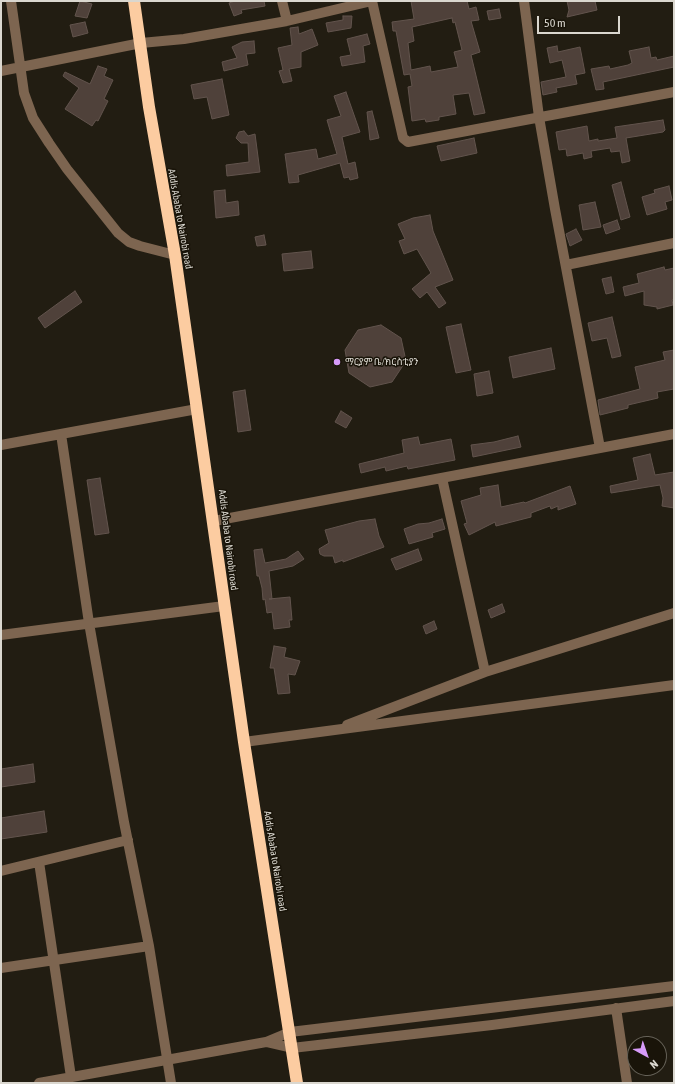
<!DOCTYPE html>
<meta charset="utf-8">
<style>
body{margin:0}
#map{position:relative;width:675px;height:1084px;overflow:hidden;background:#221d12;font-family:"Asap Condensed",sans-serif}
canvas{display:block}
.frame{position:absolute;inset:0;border:2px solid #dad7cf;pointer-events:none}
.north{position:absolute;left:627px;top:1036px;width:40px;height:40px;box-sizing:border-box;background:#191409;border:1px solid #666258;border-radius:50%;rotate:140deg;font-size:11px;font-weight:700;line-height:16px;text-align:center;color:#dad7cf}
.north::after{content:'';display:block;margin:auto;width:14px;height:18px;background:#d79bf9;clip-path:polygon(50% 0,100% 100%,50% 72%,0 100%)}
.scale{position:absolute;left:537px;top:16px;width:83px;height:18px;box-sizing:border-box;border:2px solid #dad7cf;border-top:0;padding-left:5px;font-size:12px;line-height:14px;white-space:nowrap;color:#dad7cf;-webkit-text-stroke:3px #191409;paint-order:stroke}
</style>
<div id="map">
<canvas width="675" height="1084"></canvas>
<div class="frame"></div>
<div class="north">N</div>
<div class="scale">50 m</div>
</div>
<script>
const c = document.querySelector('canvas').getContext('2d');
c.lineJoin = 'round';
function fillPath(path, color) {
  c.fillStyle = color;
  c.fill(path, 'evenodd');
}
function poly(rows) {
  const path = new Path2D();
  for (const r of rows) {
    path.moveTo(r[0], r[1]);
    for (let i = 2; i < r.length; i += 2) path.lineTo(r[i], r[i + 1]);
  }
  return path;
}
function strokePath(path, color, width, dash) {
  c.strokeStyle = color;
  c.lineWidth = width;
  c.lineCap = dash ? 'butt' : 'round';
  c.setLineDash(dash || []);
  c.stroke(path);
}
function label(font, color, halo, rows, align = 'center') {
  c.font = font + ' "Asap Condensed","Noto Sans Ethiopic",sans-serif';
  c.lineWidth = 3;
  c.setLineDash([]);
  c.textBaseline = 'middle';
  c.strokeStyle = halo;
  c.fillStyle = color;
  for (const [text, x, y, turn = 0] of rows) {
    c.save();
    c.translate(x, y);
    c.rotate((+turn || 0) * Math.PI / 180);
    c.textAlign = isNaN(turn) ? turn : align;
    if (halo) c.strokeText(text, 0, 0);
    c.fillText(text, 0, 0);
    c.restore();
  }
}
const building = poly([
 [80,1,92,4,87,18,75,16,80,1],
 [235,1,264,1,265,6,241,10,242,13,234,16,229,3,235,1],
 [411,1,467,1,469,9,476,7,479,20,471,21,480,52,471,55,485,113,474,115,469,93,453,95,456,114,439,117,439,120,426,122,425,119,412,121,408,87,412,86,410,74,404,75,396,31,393,31,392,22,414,19,411,1],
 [452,18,453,23,455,22,462,50,454,52,458,67,431,72,430,66,411,70,408,43,414,41,412,27,452,18],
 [567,1,595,1,597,10,567,17,569,10,567,1],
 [499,9,501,18,489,20,487,11,499,9],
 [343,16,352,16,351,28,328,32,326,23,343,20,343,16],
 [85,22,88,33,73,37,70,25,85,22],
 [298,27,299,34,312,29,318,45,301,52,301,67,289,69,292,81,283,83,279,71,283,70,278,48,292,45,290,28,298,27],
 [367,34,370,44,363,46,365,62,342,66,340,57,351,55,347,39,367,34],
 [254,41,255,53,246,54,248,65,224,71,222,62,237,58,232,47,242,42,254,41],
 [557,46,558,52,580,47,585,73,575,75,577,84,556,88,557,92,543,95,541,82,566,77,562,60,550,63,547,48,557,46],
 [649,47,651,58,656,57,657,60,674,56,674,67,603,82,604,89,596,90,591,69,609,66,610,69,628,65,632,63,629,51,649,47],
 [98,66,107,69,104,76,113,80,104,99,108,101,98,121,96,120,92,126,65,109,79,88,63,76,65,72,90,84,98,66],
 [222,79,229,115,212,119,207,97,194,99,191,85,222,79],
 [346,92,360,132,342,137,348,164,355,162,358,178,350,180,349,177,344,178,340,163,298,175,299,182,289,183,285,154,316,149,318,159,337,154,327,120,341,116,334,96,346,92],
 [372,111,379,138,370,140,367,112,372,111],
 [663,120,665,130,663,132,626,138,630,161,622,163,620,151,611,152,610,148,591,151,592,157,584,159,583,153,567,156,566,149,559,150,556,132,587,126,589,141,598,139,598,141,617,138,615,127,663,120],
 [244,131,248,136,255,134,260,172,227,176,226,165,249,162,248,143,241,143,236,138,239,132,244,131],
 [474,138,477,153,441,161,437,146,474,138],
 [621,182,630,217,621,220,612,185,621,182],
 [669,186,672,200,665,202,667,209,647,215,642,197,655,193,654,190,669,186],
 [225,190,226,203,238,201,239,215,216,218,214,191,225,190],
 [595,202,601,227,583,230,579,205,595,202],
 [430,215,433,231,453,280,435,287,446,303,439,308,427,292,420,298,412,289,431,273,417,249,404,254,399,241,405,239,398,224,413,218,430,215],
 [617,220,620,229,606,234,603,225,617,220],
 [576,229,582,240,570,246,566,234,576,229],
 [264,235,266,245,257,246,255,237,264,235],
 [311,251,313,268,284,271,282,254,311,251],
 [664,267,665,270,674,268,674,299,672,300,673,305,657,309,657,307,644,305,644,291,625,296,623,287,639,283,637,274,664,267],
 [611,277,614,292,606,294,602,279,611,277],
 [75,291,82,302,45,328,38,318,75,291],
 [612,317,621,356,612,358,607,338,592,341,588,323,612,317],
 [461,324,471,370,456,373,446,327,461,324],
 [381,325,401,338,406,361,392,382,370,387,349,373,345,350,358,330,381,325],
 [551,348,555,369,513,378,509,357,551,348],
 [674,350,674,389,657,392,658,398,628,405,628,408,600,415,598,400,640,389,635,367,665,360,663,352,674,350],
 [489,371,493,393,477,396,474,374,489,371],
 [245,390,251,430,238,432,233,392,245,390],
 [341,411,352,418,346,428,335,422,341,411],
 [518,436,521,447,473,457,471,445,494,442,518,436],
 [418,437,420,445,451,439,455,460,408,469,407,466,386,471,385,467,361,473,359,464,404,453,402,440,418,437],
 [650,454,655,475,674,472,674,508,662,506,663,498,660,485,611,493,610,486,638,480,633,458,650,454],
 [100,478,109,533,95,535,87,480,100,478],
 [498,485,501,507,524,502,525,503,570,486,576,504,558,510,558,506,551,509,550,506,531,513,531,517,496,526,495,522,469,535,464,524,467,523,461,501,481,495,480,488,498,485],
 [375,519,379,536,384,547,343,562,343,560,335,563,333,556,324,556,320,554,319,549,329,543,325,530,359,521,375,519],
 [442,519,445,529,432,533,433,537,409,544,404,529,418,524,429,523,442,519],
 [262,549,265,563,286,559,298,551,304,559,293,566,269,571,272,599,269,599,290,597,292,620,289,620,290,627,274,629,272,612,267,613,265,599,263,600,262,588,259,576,257,576,254,550,262,549],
 [418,549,422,560,396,570,391,559,418,549],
 [502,604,505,612,491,618,488,610,502,604],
 [434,621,437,629,426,634,423,626,434,621],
 [274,646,286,648,284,657,300,661,295,675,288,674,290,693,278,694,274,668,270,668,274,646],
 [33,764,35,782,1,787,1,769,33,764],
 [44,811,47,832,1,839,1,818,44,811]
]);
fillPath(building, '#4f413a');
strokePath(building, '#62544d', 1);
strokePath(poly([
 [11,1,24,93,33,118,49,143,67,169,118,233,129,242,140,246,175,255],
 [282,1,287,21],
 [524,1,539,117,555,209,600,448],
 [1,71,141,43,184,39,287,21,372,1,403,138,408,142,674,92],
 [566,265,674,243],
 [61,434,89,623,124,822,149,946,171,1083],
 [1,445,197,409],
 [442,478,485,672],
 [214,521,674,434],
 [1,635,224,606],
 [347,725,485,672,674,613],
 [244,742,674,685],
 [39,862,71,1077],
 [1,871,128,840],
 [1,968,149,946],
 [674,986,290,1032,266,1042,292,1048,492,1025,674,1001],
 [616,1008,627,1083],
 [39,1083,266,1042]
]), '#7d6550', 10);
strokePath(poly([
 [134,1,149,107,175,255,244,742,297,1083]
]), '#fccca1', 12);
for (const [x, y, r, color] of [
 [337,362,4,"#d79bf9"]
]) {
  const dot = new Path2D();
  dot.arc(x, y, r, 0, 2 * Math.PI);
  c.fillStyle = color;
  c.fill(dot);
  strokePath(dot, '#191409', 1.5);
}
label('10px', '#dad7cf', '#191409', [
 ["Addis Ababa to Nairobi road",180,219,80],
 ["Addis Ababa to Nairobi road",228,540,83],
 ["Addis Ababa to Nairobi road",275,861,81]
]);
label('10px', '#dad7cf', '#191409', [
 ["ማርያም ቤ/ክርስቲያን",345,362]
], 'left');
</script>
